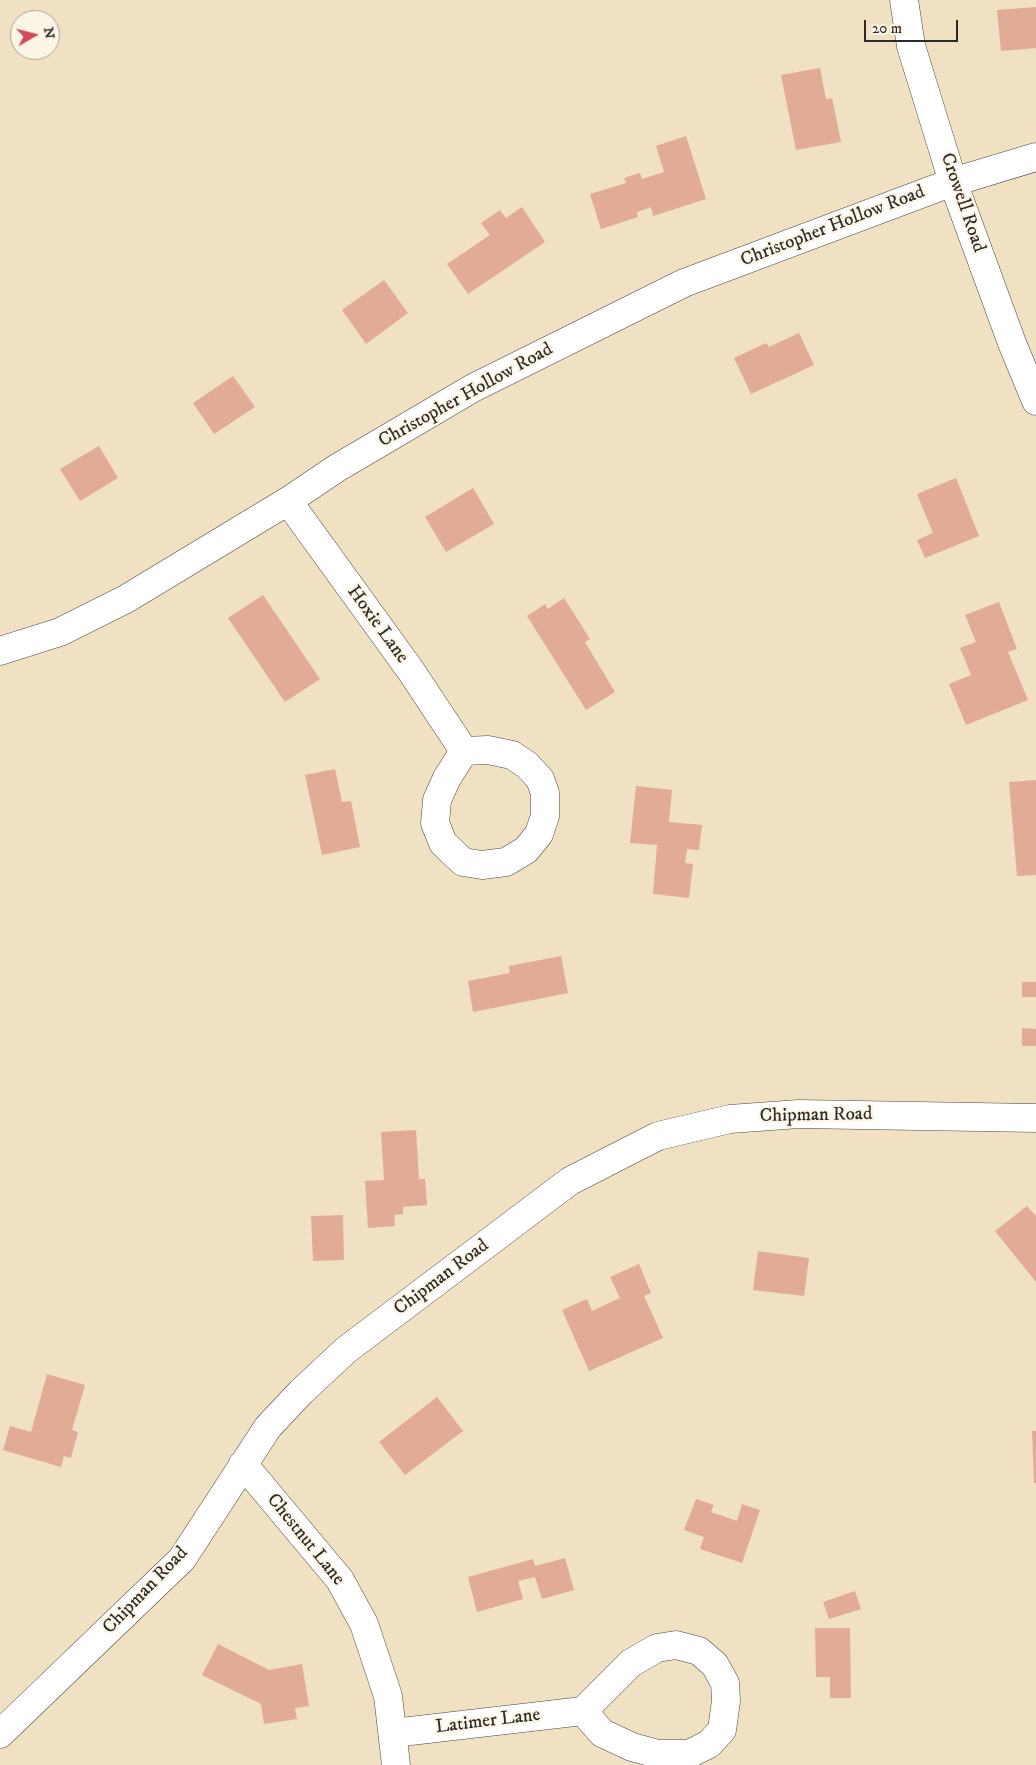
<!DOCTYPE html>
<style>
body{margin:0}
#map{position:relative;width:1036px;height:1765px;overflow:hidden;background:#efe1c1;font-family:"IM FELL DW Pica",serif}
canvas{display:block}
.north{position:absolute;left:10px;top:10px;width:50px;height:50px;box-sizing:border-box;background:#fcf5e5;border:1px solid #a8a49b;border-radius:50%;rotate:82deg;font-size:14px;font-weight:700;line-height:20px;text-align:center;color:#2b2b2b}
.north::after{content:'';display:block;margin:auto;width:18px;height:22px;background:#d1495b;clip-path:polygon(50% 0,100% 100%,50% 72%,0 100%)}
.scale{position:absolute;left:864px;top:20px;width:94px;height:22px;box-sizing:border-box;border:2px solid #2b2b2b;border-top:0;padding-left:6px;font-size:15px;line-height:18px;white-space:nowrap;color:#2b2b2b;-webkit-text-stroke:4px #fcf5e5;paint-order:stroke}
</style>
<div id="map">
<canvas width="1036" height="1765"></canvas>
<div class="north">N</div>
<div class="scale">20 m</div>
</div>
<script>
const c = document.querySelector('canvas').getContext('2d');
c.lineJoin = 'round';
function fillPath(path, color) {
  c.fillStyle = color;
  c.fill(path, 'evenodd');
}
function poly(rows) {
  const path = new Path2D();
  for (const r of rows) {
    path.moveTo(r[0], r[1]);
    for (let i = 2; i < r.length; i += 2) path.lineTo(r[i], r[i + 1]);
  }
  return path;
}
function strokePath(path, color, width, dash) {
  c.strokeStyle = color;
  c.lineWidth = width;
  c.lineCap = dash ? 'butt' : 'round';
  c.setLineDash(dash || []);
  c.stroke(path);
}
function label(font, color, halo, rows, align = 'center') {
  c.font = font + ' "IM FELL DW Pica",serif';
  c.lineWidth = 4.5;
  c.setLineDash([]);
  c.textBaseline = 'middle';
  c.strokeStyle = halo;
  c.fillStyle = color;
  for (const [text, x, y, turn = 0] of rows) {
    c.save();
    c.translate(x, y);
    c.rotate((+turn || 0) * Math.PI / 180);
    c.textAlign = isNaN(turn) ? turn : align;
    if (halo) c.strokeText(text, 0, 0);
    c.fillText(text, 0, 0);
    c.restore();
  }
}
fillPath(poly([
 [1036,7,1036,48,1001,51,997,10],
 [820,68,826,99,832,98,841,142,796,150,781,75],
 [686,136,706,199,653,216,651,207,637,212,638,217,601,229,590,194,626,183,624,178,640,173,642,179,664,172,656,146],
 [522,207,545,242,468,294,447,264,490,235,481,223,500,210,506,218],
 [384,280,408,313,366,344,342,310],
 [799,333,814,365,751,394,734,358,766,343,769,347],
 [233,376,255,407,214,434,193,403],
 [99,446,118,478,80,501,60,469],
 [956,478,979,536,925,558,917,540,933,533,917,494],
 [473,488,494,524,446,552,425,517],
 [263,595,320,679,285,702,228,618],
 [564,598,590,639,585,642,615,692,586,710,527,616,545,604,548,609],
 [999,602,1017,649,1008,652,1028,700,966,725,949,684,971,675,960,648,976,642,965,615],
 [335,769,342,802,351,801,360,847,322,855,305,775],
 [1036,780,1036,875,1017,876,1009,782],
 [636,786,672,790,669,822,702,825,699,850,687,849,685,863,693,864,689,898,653,894,657,845,630,843],
 [561,956,568,993,473,1012,468,981,510,973,509,966],
 [1022,982,1036,982,1036,997,1022,997],
 [1022,1028,1036,1029,1036,1046,1022,1046],
 [416,1130,419,1179,425,1179,427,1205,403,1207,403,1214,394,1215,395,1226,368,1228,365,1181,384,1180,381,1132],
 [1027,1206,1036,1216,1036,1282,995,1231],
 [343,1215,344,1260,313,1261,311,1216],
 [758,1251,809,1258,804,1296,753,1290],
 [639,1264,651,1293,644,1296,663,1338,589,1371,562,1310,587,1299,592,1311,620,1298,610,1277],
 [47,1374,85,1385,72,1430,78,1432,71,1458,64,1456,61,1467,3,1450,10,1426,31,1432],
 [437,1397,463,1431,405,1475,379,1442],
 [1032,1431,1036,1431,1036,1483,1034,1483],
 [696,1499,714,1505,711,1512,737,1521,742,1504,760,1510,742,1563,700,1549,704,1537,684,1530],
 [565,1558,574,1590,542,1599,535,1577,518,1581,523,1599,477,1612,468,1577,533,1559,535,1566],
 [855,1591,861,1609,829,1619,823,1602],
 [815,1628,850,1628,851,1698,830,1698,830,1677,816,1677],
 [218,1644,269,1670,302,1664,309,1706,295,1708,297,1719,264,1724,261,1704,202,1675]
]), '#e2ab96');
const minor = poly([
 [904,0,911,46,953,182,1012,343,1036,401],
 [288,501,411,671,464,751,488,750,512,755,527,765,540,779,545,793,545,816,539,834,526,850,506,862,482,865,463,862,443,843,435,823,437,800,447,778,464,751],
 [0,651,60,632,126,599,288,501,337,468,473,388,684,283,953,182,1036,157],
 [243,1464,340,1580,364,1624,388,1696,396,1765],
 [393,1733,583,1711,631,1663,657,1648,676,1645,699,1651,715,1665,725,1683,726,1701,722,1730,709,1744,689,1754,658,1754,632,1747,602,1733,583,1711],
 [0,1734,182,1559,268,1427,301,1392,346,1350,570,1181,658,1136,730,1119,799,1114,1036,1118]
]);
strokePath(minor, '#484642', 29);
strokePath(minor, '#fff', 28);
label('19px', '#2b2b2b', '#fcf5e5', [
 ["Crowell Road",962,203,71],
 ["Christopher Hollow Road",833,227,-21],
 ["Christopher Hollow Road",466,396,-29],
 ["Hoxie Lane",377,625,54],
 ["Chipman Road",816,1116,-1],
 ["Chipman Road",442,1278,-37],
 ["Chestnut Lane",305,1540,51],
 ["Chipman Road",146,1591,-46],
 ["Latimer Lane",488,1722,-7]
]);
</script>
